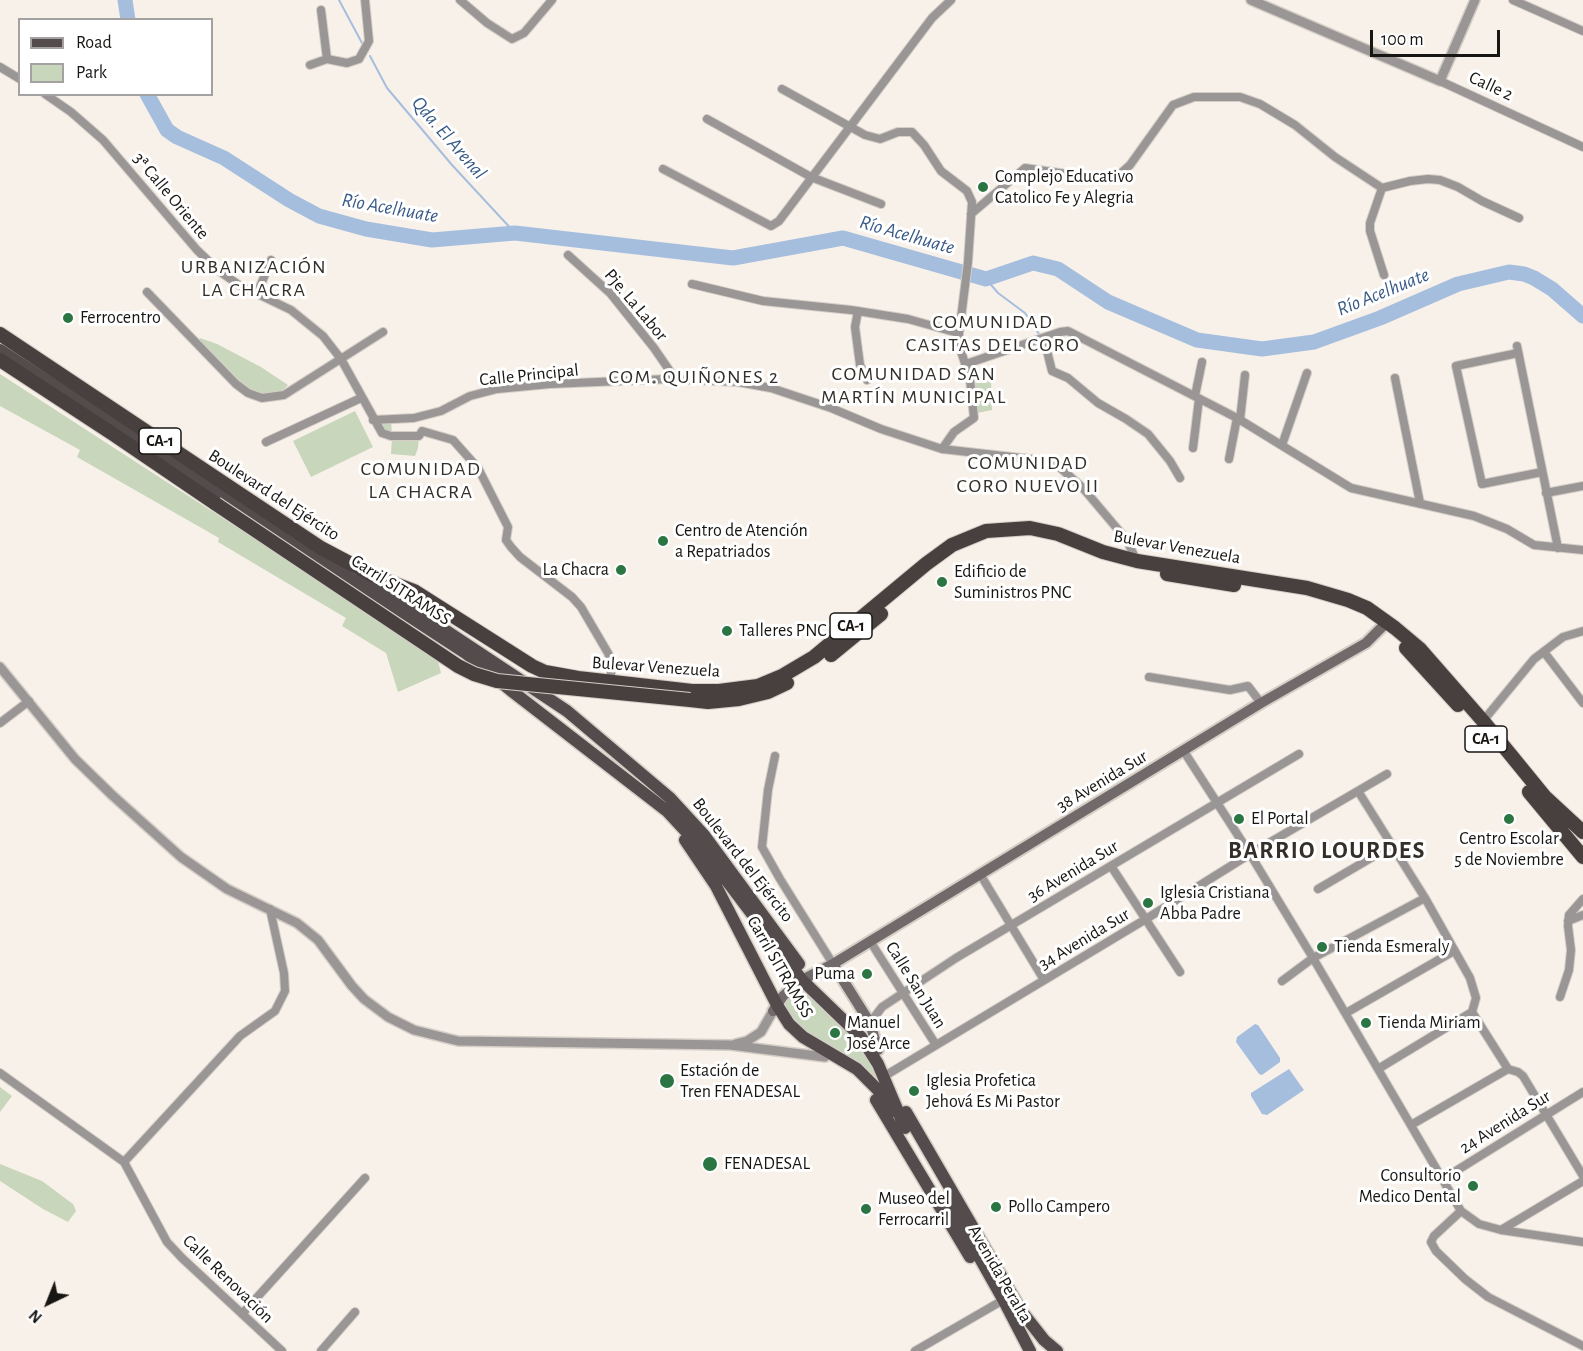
<!DOCTYPE html>
<meta charset="utf-8">
<style>
body{margin:0}
#map{position:relative;width:1583px;height:1351px;overflow:hidden;background:#f8f1e9;font-family:"Alegreya Sans",sans-serif}
canvas{display:block}
.legend{position:absolute;left:18px;top:18px;width:195px;height:78px;box-sizing:border-box;background:#fff;border:2px solid #a3a2a1;margin:0;padding:8px 10px;list-style:none;font-size:18px;color:#181613}
.legend li{display:flex;align-items:center;gap:12px;height:30px}
.legend b{width:30px;border:2px solid #a3a2a1}
.north{position:absolute;left:18px;top:1273px;width:60px;height:60px;-webkit-text-stroke:4px #fff;paint-order:stroke;rotate:223deg;font-size:16px;font-weight:700;line-height:24px;text-align:center;color:#181613}
.north::after{content:'';display:block;margin:auto;width:21px;height:27px;background:#181613;clip-path:polygon(50% 0,100% 100%,50% 72%,0 100%)}
.scale{position:absolute;left:1370px;top:30px;width:130px;height:27px;box-sizing:border-box;border:3px solid #181613;border-top:0;padding-left:8px;font-size:18px;line-height:21px;white-space:nowrap;color:#181613;-webkit-text-stroke:4px #fff;paint-order:stroke}
</style>
<div id="map">
<canvas width="1583" height="1351"></canvas>
<ul class="legend">
<li><b style="height:8px;background:#544c4c"></b>Road</li>
<li><b style="height:16px;background:#c8d6bb"></b>Park</li>
</ul>
<div class="north">N</div>
<div class="scale">100 m</div>
</div>
<script>
const c = document.querySelector('canvas').getContext('2d');
c.lineJoin = 'round';
function fillPath(path, color) {
  c.fillStyle = color;
  c.fill(path, 'evenodd');
}
function poly(rows) {
  const path = new Path2D();
  for (const r of rows) {
    path.moveTo(r[0], r[1]);
    for (let i = 2; i < r.length; i += 2) path.lineTo(r[i], r[i + 1]);
  }
  return path;
}
function strokePath(path, color, width, dash) {
  c.strokeStyle = color;
  c.lineWidth = width;
  c.lineCap = dash ? 'butt' : 'round';
  c.setLineDash(dash || []);
  c.stroke(path);
}
function label(font, color, halo, rows, align = 'center') {
  c.font = font + ' "Alegreya Sans",sans-serif';
  c.lineWidth = 6;
  c.setLineDash([]);
  c.textBaseline = 'middle';
  c.strokeStyle = halo;
  c.fillStyle = color;
  for (const [text, x, y, turn = 0] of rows) {
    c.save();
    c.translate(x, y);
    c.rotate((+turn || 0) * Math.PI / 180);
    c.textAlign = isNaN(turn) ? turn : align;
    if (halo) c.strokeText(text, 0, 0);
    c.fillText(text, 0, 0);
    c.restore();
  }
}
fillPath(poly([
 [200,338,217,344,261,367,288,385,278,395,262,398,248,393,197,342],
 [0,374,437,657,441,673,398,692,386,653,342,626,346,618,218,542,219,538,77,457,80,450,0,406],
 [991,381,992,410,977,413,972,383],
 [355,411,373,447,311,477,293,441],
 [373,420,391,420,392,436,419,436,418,448,415,456,391,454,392,436],
 [800,988,803,988,858,1037,891,1102,802,1034,785,1009,785,1004,786,1001],
 [0,1087,12,1096,0,1112],
 [0,1164,42,1181,73,1204,76,1211,68,1222,43,1209,0,1181]
]), '#c8d6bb');
fillPath(poly([
 [1255,1024,1258,1025,1280,1058,1280,1062,1262,1075,1259,1074,1236,1042,1237,1037],
 [1289,1069,1304,1090,1267,1115,1262,1114,1251,1096,1251,1093]
]), '#a6bede');
strokePath(poly([
 [339,0,362,43],
 [370,56,387,88,452,165,515,233],
 [986,279,998,293,1025,313,1039,334]
]), '#a6bede', 2);
strokePath(poly([
 [125,0,128,20],
 [147,94,167,130,177,137,224,158,289,200,319,216,366,229,432,240,515,233,733,258,843,238,986,279,1033,263,1058,269,1108,302,1197,340,1262,349,1314,342,1380,318,1458,284,1509,272,1524,274,1534,278,1552,289,1583,316]
]), '#a6bede', 15);
const minor = poly([
 [460,0,487,23,512,39,524,33,552,0],
 [1513,0,1583,31],
 [321,10,327,59],
 [310,65,327,59,347,63,359,59,369,41,365,0],
 [0,67,20,79],
 [1440,81,1583,147],
 [782,89,865,135,880,139,898,132,912,132,924,145,941,171,967,191,972,202,968,262,958,342,970,379,974,418,954,432,942,449],
 [45,94,71,112,103,140,197,250,219,271,239,285,291,310,323,336,341,359,382,433,391,436,419,436,422,431,453,440,478,468,508,527,506,540,511,547,520,557,572,597,581,607,608,653,611,660,611,682],
 [707,119,811,177,881,204],
 [663,169,771,226,779,221,932,18,951,0],
 [1382,188,1410,181,1428,179,1440,180,1458,187,1482,201,1519,218],
 [1382,188,1370,223,1370,231,1384,275],
 [971,214,1025,168,1101,179,1120,174,1130,165,1173,105,1194,97,1240,97,1260,104,1295,125,1335,157,1382,188],
 [568,255,610,293,654,348,676,380],
 [692,284,763,301,851,310,908,319,958,333],
 [147,292,236,384,248,393,262,398,284,395,383,332],
 [257,294,271,260],
 [858,311,855,327,860,365,867,380],
 [1044,339,1052,371,1068,378,1098,403,1126,419,1148,434,1170,461,1180,478],
 [1517,346,1558,548],
 [1518,353,1456,366,1482,484,1542,472],
 [966,364,1060,332,1068,331,1237,418,1351,488,1474,516,1507,529,1534,545,1583,550],
 [1395,378,1420,503],
 [1195,396,1202,362],
 [373,420,414,418,441,411,470,396,497,389,550,384,668,379,738,382,771,388,831,408,881,429,942,449,1039,460,1058,466,1082,487,1126,539,1137,561],
 [1240,420,1245,375],
 [266,442,361,398],
 [1282,445,1307,373],
 [1193,448,1199,399],
 [1229,459,1237,418],
 [1546,493,1583,486],
 [1544,652,1583,703],
 [1149,677,1230,690,1248,686,1261,703],
 [1483,721,1534,659,1563,637,1583,631],
 [0,723,29,701],
 [1183,750,1250,854,1313,958,1461,1211,1479,1224,1501,1230,1583,1242],
 [775,756,768,790,762,847,780,879,833,964],
 [1358,791,1425,898,1470,978,1476,998,1472,1012,1508,1069,1518,1072,1523,1076,1583,1176],
 [1111,866,1180,972],
 [980,874,1044,980],
 [1318,889,1393,845],
 [1568,921,1583,915],
 [870,941,936,1045],
 [1282,981,1313,958,1425,898],
 [1560,997,1569,970,1571,950,1568,926,1569,915,1583,899],
 [1346,1013,1454,951],
 [870,1023,882,1007,956,958,1299,754],
 [1378,1069,1472,1012],
 [0,1073,124,1162,167,1242,182,1258,282,1351],
 [888,1074,1146,919,1250,854,1387,774],
 [1411,1125,1508,1069],
 [124,1162,240,1036,275,1011,285,991,284,973,270,909],
 [1443,1179,1583,1092],
 [1461,1211,1434,1236,1431,1242,1436,1251,1465,1279,1488,1297,1583,1346],
 [1501,1230,1583,1181],
 [242,1314,365,1178],
 [321,1351,355,1312],
 [915,1351,998,1303]
]);
const tertiary = poly([
 [1251,0,1440,81,1475,0],
 [0,667,75,759,112,795,181,857,227,889,297,923,318,940,352,986,364,999,388,1017,414,1030,458,1041,730,1045,825,1057],
 [735,1044,747,1041,761,1032,773,1011]
]);
const secondary = poly([
 [833,964,870,1023,878,1050],
 [773,1011,783,996,802,980,833,964,1261,703,1366,643,1385,624]
]);
const primary = poly([
 [0,350,467,654,513,692,667,811,705,852,802,980,861,1037,878,1064,905,1128],
 [362,575,567,711,670,798,704,835,799,964],
 [685,840,716,886,777,1005,789,1024,803,1037,857,1069,877,1089,893,1111],
 [876,1100,970,1257],
 [906,1112,1022,1312,1044,1340,1057,1351],
 [950,1205,1003,1299,1030,1351]
]);
const trunk = poly([
 [0,334,321,548,374,576,414,591,532,666,545,672,578,678,692,691,719,691,758,686,782,676,814,657,926,564,952,545,986,531,1030,528,1058,534,1103,552,1137,561,1307,588,1348,600,1367,608,1395,628,1420,649,1483,721,1545,797,1583,832],
 [0,360,113,434,216,504],
 [1167,574,1234,585],
 [1406,648,1458,705],
 [831,655,881,614],
 [690,700,708,702,739,699,768,692,787,683],
 [1529,792,1583,857]
]);
strokePath(minor, '#d4cec7', 10);
strokePath(tertiary, '#d4cec7', 12);
strokePath(secondary, '#d4cec7', 14);
strokePath(primary, '#d4cec7', 15);
strokePath(trunk, '#d4cec7', 16);
strokePath(minor, '#9b9696', 8);
strokePath(tertiary, '#9b9696', 9);
strokePath(secondary, '#716a6a', 10);
strokePath(primary, '#544c4c', 12);
strokePath(trunk, '#48403f', 14);
const trunkBridge = poly([
 [216,504,458,666,474,674,497,681,690,700]
]);
strokePath(trunkBridge, '#d4cec7', 16, []);
strokePath(trunkBridge, '#48403f', 14);
for (const [x, y, r, color] of [
 [983,187,6,"#2b7543"],
 [68,318,6,"#2b7543"],
 [663,541,6,"#2b7543"],
 [621,570,6,"#2b7543"],
 [942,582,6,"#2b7543"],
 [727,631,6,"#2b7543"],
 [1239,819,6,"#2b7543"],
 [1509,819,6,"#2b7543"],
 [1148,903,6,"#2b7543"],
 [1322,947,6,"#2b7543"],
 [867,974,6,"#2b7543"],
 [1366,1023,6,"#2b7543"],
 [835,1033,6,"#2b7543"],
 [667,1081,8,"#2b7543"],
 [914,1091,6,"#2b7543"],
 [710,1164,8,"#2b7543"],
 [1473,1186,6,"#2b7543"],
 [996,1207,6,"#2b7543"],
 [866,1209,6,"#2b7543"]
]) {
  const dot = new Path2D();
  dot.arc(x, y, r, 0, 2 * Math.PI);
  c.fillStyle = color;
  c.fill(dot);
  strokePath(dot, '#fff', 2);
}
for (const [x, y, w] of [
 [160,441,42],
 [851,626,42],
 [1486,739,42]
]) {
  const box = new Path2D();
  box.roundRect(x - w / 2, y - 13, w, 26, 4.5);
  c.fillStyle = '#fff';
  c.fill(box);
  strokePath(box, '#181613', 1.5);
}
label('bold 16px', '#181613', null, [
 ["CA-1",160,441],
 ["CA-1",851,626],
 ["CA-1",1486,739]
]);
label('18px', '#181613', '#fff', [
 ["Calle 2",1491,86,25],
 ["3ª Calle Oriente",171,196,50],
 ["Pje. La Labor",636,305,50],
 ["Calle Principal",529,375,-6],
 ["Boulevard del Ejército",274,495,33],
 ["Bulevar Venezuela",1177,547,10],
 ["Carril SITRAMSS",401,590,33],
 ["Bulevar Venezuela",656,667,4],
 ["38 Avenida Sur",1102,781,-31],
 ["Boulevard del Ejército",743,860,52],
 ["36 Avenida Sur",1073,871,-31],
 ["34 Avenida Sur",1084,939,-31],
 ["Carril SITRAMSS",780,967,60],
 ["Calle San Juan",916,985,58],
 ["24 Avenida Sur",1505,1122,-32],
 ["Avenida Peralta",1000,1274,60],
 ["Calle Renovación",228,1279,44]
]);
label('18px', '#181613', '#fff', [
 ["Complejo Educativo",995,177],
 ["Catolico Fe y Alegria",995,198],
 ["Ferrocentro",80,318],
 ["Centro de Atención",675,531],
 ["a Repatriados",675,552],
 ["La Chacra",609,570,"right"],
 ["Edificio de",954,572],
 ["Suministros PNC",954,593],
 ["Talleres PNC",739,631],
 ["El Portal",1251,819],
 ["Centro Escolar",1509,839,"center"],
 ["5 de Noviembre",1509,860,"center"],
 ["Iglesia Cristiana",1160,893],
 ["Abba Padre",1160,914],
 ["Tienda Esmeraly",1334,947],
 ["Puma",855,974,"right"],
 ["Manuel",847,1023],
 ["José Arce",847,1044],
 ["Tienda Miriam",1378,1023],
 ["Estación de",680,1071],
 ["Tren FENADESAL",680,1092],
 ["Iglesia Profetica",926,1081],
 ["Jehová Es Mi Pastor",926,1102],
 ["FENADESAL",724,1164],
 ["Consultorio",1461,1176,"right"],
 ["Medico Dental",1461,1197,"right"],
 ["Museo del",878,1199],
 ["Ferrocarril",878,1220],
 ["Pollo Campero",1008,1207]
], 'left');
label('italic 20px', '#375986', '#fff', [
 ["Qda. El Arenal",449,138,49],
 ["Río Acelhuate",390,208,10],
 ["Río Acelhuate",907,235,16],
 ["Río Acelhuate",1383,292,-22]
]);
c.letterSpacing = '1.5px';
label('20px', '#342f29', '#fff', [
 ["URBANIZACIÓN",254,267],
 ["LA CHACRA",254,290],
 ["COMUNIDAD",993,322],
 ["CASITAS DEL CORO",993,345],
 ["COMUNIDAD SAN",914,374],
 ["MARTÍN MUNICIPAL",914,397],
 ["COM. QUIÑONES 2",694,377],
 ["COMUNIDAD",1028,463],
 ["CORO NUEVO II",1028,486],
 ["COMUNIDAD",421,469],
 ["LA CHACRA",421,492]
]);
c.letterSpacing = '0px';
c.letterSpacing = '1.5px';
label('bold 24px', '#342f29', '#fff', [
 ["BARRIO LOURDES",1327,851]
]);
c.letterSpacing = '0px';
</script>
